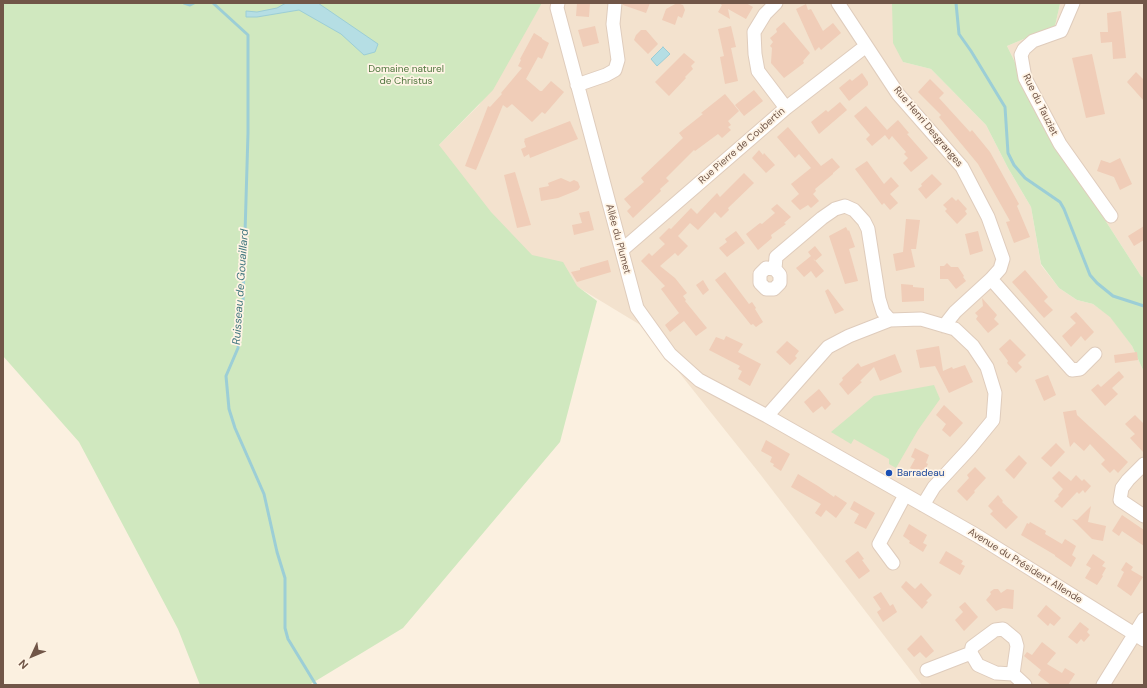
<!DOCTYPE html>
<meta charset="utf-8">
<style>
body{margin:0}
#map{position:relative;width:1147px;height:688px;overflow:hidden;background:#fbf0e0;font-family:"DM Sans",sans-serif}
canvas{display:block}
.frame{position:absolute;inset:0;border:4px solid #715648;pointer-events:none}
.north{position:absolute;left:12px;top:636px;width:40px;height:40px;-webkit-text-stroke:3px #fff4e5;paint-order:stroke;rotate:226deg;font-size:11px;font-weight:700;line-height:16px;text-align:center;color:#715648}
.north::after{content:'';display:block;margin:auto;width:14px;height:18px;background:#715648;clip-path:polygon(50% 0,100% 100%,50% 72%,0 100%)}
</style>
<div id="map">
<canvas width="1147" height="688"></canvas>
<div class="frame"></div>
<div class="north">N</div>
</div>
<script>
const c = document.querySelector('canvas').getContext('2d');
c.lineJoin = 'round';
function fillPath(path, color) {
  c.fillStyle = color;
  c.fill(path, 'evenodd');
}
function poly(rows) {
  const path = new Path2D();
  for (const r of rows) {
    path.moveTo(r[0], r[1]);
    for (let i = 2; i < r.length; i += 2) path.lineTo(r[i], r[i + 1]);
  }
  return path;
}
function strokePath(path, color, width, dash) {
  c.strokeStyle = color;
  c.lineWidth = width;
  c.lineCap = dash ? 'butt' : 'round';
  c.setLineDash(dash || []);
  c.stroke(path);
}
function label(font, color, halo, rows, align = 'center') {
  c.font = font + ' "DM Sans",sans-serif';
  c.lineWidth = 3.5;
  c.setLineDash([]);
  c.textBaseline = 'middle';
  c.strokeStyle = halo;
  c.fillStyle = color;
  for (const [text, x, y, turn = 0] of rows) {
    c.save();
    c.translate(x, y);
    c.rotate((+turn || 0) * Math.PI / 180);
    c.textAlign = isNaN(turn) ? turn : align;
    if (halo) c.strokeText(text, 0, 0);
    c.fillText(text, 0, 0);
    c.restore();
  }
}
fillPath(poly([
 [542,3,550,3,557,8,558,3,892,3,903,62,931,69,986,125,1008,168,1031,207,1041,265,1059,288,1077,300,1093,304,1110,316,1132,346,1144,372,1144,685,922,685,760,474,642,326,530,258,480,205,438,146,479,105],
 [1059,3,1144,3,1144,278,1141,276,1053,139,1007,46,1055,26,1060,4]
]), '#f3e2ce');
fillPath(poly([
 [3,3,542,3,493,90,439,145,491,212,532,255,563,262,577,286,597,301,560,442,403,628,309,685,200,685,178,629,79,442,3,356],
 [892,3,1060,4,1055,26,1007,46,1053,139,1141,276,1144,278,1144,372,1132,346,1110,317,1093,304,1077,300,1059,288,1041,264,1031,207,1008,168,986,125,931,69,903,62,893,43],
 [934,385,940,399,918,430,896,468,889,464,889,459,854,439,851,444,831,432,874,396]
]), '#d0e8bf');
const water = poly([
 [286,3,318,3,378,44,375,52,364,55,341,34,299,10,257,17,246,17,246,11,257,12,277,8,286,3],
 [663,47,670,54,657,66,651,59,663,47]
]);
fillPath(water, '#b5dee4');
strokePath(water, '#9cced6', 1);
strokePath(poly([
 [184,3,190,5,194,3],
 [213,3,248,35,248,133,243,300,238,348,226,376,229,409,235,428,264,494,277,552,285,578,285,628,288,639,316,685],
 [956,3,959,34,971,51,1005,107,1008,153,1014,165,1025,178,1060,202,1064,209,1090,275,1097,283,1113,296,1144,306]
]), '#9cced6', 3);
fillPath(poly([
 [577,3,590,3,589,17,576,16],
 [623,3,650,3,646,13,623,5],
 [677,3,683,5,685,10,682,18,678,16,675,25,662,20,666,9],
 [719,3,746,3,753,7,746,19,728,9,730,19,718,12,722,5],
 [806,4,808,10,811,9,823,31,833,23,841,33,821,50,819,47,815,51,796,9],
 [1121,11,1126,58,1113,59,1112,42,1101,43,1100,32,1108,32,1107,13],
 [784,22,810,53,803,61,804,63,784,78,771,63,772,48,770,46,773,42,770,38,777,32,776,29],
 [595,26,599,43,583,47,578,30],
 [731,26,736,47,731,48,738,81,725,84,720,57,724,56,718,29],
 [641,30,646,30,658,44,648,54,634,40,636,35],
 [534,33,542,38,542,39,549,43,542,59,538,57,526,79,540,91,542,91,551,81,564,92,545,114,542,112,532,122,512,104,507,108,503,105,476,170,465,166,488,106,490,107,502,94,501,93,522,68,518,66,521,60,520,59],
 [684,53,695,62,691,66,693,69,685,77,686,78,669,96,655,82],
 [1092,54,1105,114,1086,118,1072,58],
 [1136,72,1144,80,1144,101,1127,82],
 [862,73,868,82,868,85,849,101,839,88,850,79,852,81],
 [930,79,944,93,939,98,970,132,972,130,990,152,1019,204,1017,206,1030,237,1014,243,1006,222,1010,221,978,164,939,117,941,115,918,92],
 [754,90,763,101,744,116,735,105],
 [725,94,739,111,728,121,731,125,728,127,731,130,722,138,718,134,695,151,694,150,666,178,669,181,660,189,661,191,633,218,627,211,631,207,624,199,644,182,641,178,683,138,679,133,703,114,701,113],
 [840,102,847,110,819,134,811,122,826,110,828,112],
 [866,106,887,130,898,120,909,133,907,134,928,158,911,172,903,163,908,158,904,154,906,152,892,136,889,140,885,135,872,146,866,139,870,135,854,116],
 [570,121,578,139,530,158,529,154,524,157,521,149,526,147,524,141,525,140,524,139],
 [788,127,821,166,832,158,840,167,833,173,833,174,815,189,816,191,813,194,819,201,811,208,808,205,800,210,791,201,799,194,791,184,811,168,799,154,795,158,777,137],
 [759,150,763,155,764,153,775,165,766,173,752,158],
 [1120,158,1132,184,1120,190,1114,177,1097,171,1101,160,1110,163],
 [867,161,884,184,891,177,899,186,890,194,898,203,890,210,884,203,882,205,855,169],
 [515,172,531,225,517,228,504,175],
 [744,173,754,183,728,208,729,210,721,218,715,212,698,230,690,223,678,236,688,246,678,256,675,253,660,266,675,278,687,293,683,296,686,300,685,301,707,328,696,336,684,321,670,332,665,325,679,313,661,289,665,286,641,261,649,253,652,256,665,244,659,238,669,228,671,229,691,208,697,214,717,193,720,197],
 [932,174,942,184,926,199,918,189,922,186,921,184],
 [561,178,570,182,574,180,578,182,580,187,578,190,558,198,541,201,539,188,549,186,548,183],
 [952,197,956,201,958,199,967,209,965,211,967,214,957,224,945,211,947,209,943,205],
 [777,204,791,217,784,223,786,224,771,235,772,238,758,250,746,234,760,223,762,224,775,213,771,209],
 [589,211,594,230,574,235,572,225,582,223,579,213],
 [906,219,920,220,916,249,911,249,915,267,896,271,893,254,903,252],
 [1144,226,1144,240,1134,246,1128,236],
 [846,227,848,231,849,230,855,247,849,249,858,281,845,284,829,236],
 [736,231,745,243,727,257,719,248,727,242,725,239],
 [978,231,983,251,970,255,965,234],
 [815,246,822,255,815,261,813,258,824,271,816,278,811,271,804,277,796,268,811,256,808,252],
 [608,260,611,272,577,282,571,272,580,270,580,268],
 [947,263,951,267,958,267,964,276,963,277,966,281,956,289,948,279,940,279,940,266,944,266],
 [1025,270,1048,297,1044,301,1053,310,1044,318,1012,282],
 [725,272,749,304,752,302,756,308,755,309,763,322,756,327,753,324,751,325,715,280],
 [703,280,709,290,703,295,696,285],
 [901,284,913,285,913,287,924,288,924,301,902,302],
 [828,289,844,310,835,314,825,291],
 [982,298,997,315,994,319,999,324,988,333,976,319,978,316,975,313,983,306],
 [1076,312,1094,332,1085,341,1081,336,1071,347,1062,336,1076,323,1070,317],
 [726,336,743,344,738,352,761,364,750,386,738,379,742,371,738,369,740,366,709,350,716,337,724,340],
 [1010,339,1026,355,1018,363,1022,367,1016,373,1007,363,1008,361,999,349],
 [787,341,799,351,795,356,797,358,790,365,776,352],
 [939,346,943,371,952,367,953,369,965,365,973,382,949,393,935,366,920,368,916,350],
 [1137,352,1138,360,1115,363,1114,355],
 [895,354,902,372,880,381,874,367,860,381,862,382,848,395,839,384,843,380,842,378,858,363,861,367],
 [1119,371,1124,377,1112,388,1118,394,1105,406,1091,390,1098,384,1101,387],
 [1048,375,1056,395,1044,401,1035,380],
 [819,389,831,404,825,410,822,406,813,413,804,402],
 [944,405,963,423,950,437,942,430,946,424,936,415],
 [1076,410,1077,415,1128,462,1118,473,1114,469,1110,473,1101,464,1105,460,1090,444,1084,451,1074,442,1070,447,1063,412],
 [1135,415,1144,424,1144,453,1130,438,1135,434,1125,424],
 [766,440,790,454,781,471,773,466,774,464,770,462,772,457,761,451],
 [1056,443,1065,452,1051,467,1041,458],
 [915,448,929,455,926,463,928,464,923,474,910,468,915,459,911,457],
 [1019,455,1027,463,1014,479,1005,470],
 [975,467,986,478,974,491,975,492,967,501,957,491,969,478,967,475],
 [1059,471,1071,481,1076,475,1082,481,1084,479,1091,486,1085,493,1083,490,1079,494,1077,492,1062,508,1054,501,1059,496,1058,495,1063,489,1052,478],
 [798,474,818,486,834,497,835,495,847,503,836,518,826,510,821,517,815,513,821,504,791,487],
 [998,495,1003,501,1002,502,1018,517,1006,529,990,514,993,511,988,506],
 [854,501,875,513,866,529,854,523,859,514,850,509],
 [1091,506,1088,522,1106,526,1103,541,1092,539,1072,519,1077,520],
 [1122,515,1144,530,1144,546,1122,531,1119,536,1112,531],
 [1030,522,1046,531,1045,534,1062,544,1065,539,1076,546,1072,555,1076,558,1071,567,1055,556,1055,555,1021,535,1027,523,1029,524],
 [909,524,927,535,923,543,927,545,923,552,909,543,910,541,903,536],
 [858,551,864,559,862,560,870,571,859,579,845,561],
 [946,551,963,561,961,564,965,566,960,575,939,563],
 [1093,554,1105,562,1102,566,1106,568,1102,575,1103,576,1097,585,1085,578,1091,568,1086,565],
 [1126,562,1133,567,1131,570,1143,577,1131,596,1117,586,1124,572,1121,570],
 [906,581,915,589,921,583,932,595,926,601,928,602,922,609,901,587],
 [994,589,998,589,1001,593,1007,589,1014,590,1013,609,1003,608,996,611,986,600,991,594,990,592],
 [881,592,890,606,893,604,897,612,883,622,877,612,881,609,873,597],
 [965,602,978,617,964,631,955,620,963,612,959,607],
 [1046,605,1061,618,1054,626,1050,623,1048,626,1037,616],
 [1080,622,1089,629,1087,632,1090,635,1084,642,1081,639,1077,644,1068,637],
 [921,635,934,651,926,658,920,652,914,657,907,649],
 [1042,642,1056,653,1047,664,1062,673,1065,668,1075,674,1068,685,1051,685,1038,675,1041,670,1024,656,1027,652,1032,655]
]), '#f0cdb8');
const minor = poly([
 [558,3,557,8,637,308,670,354,699,380,767,416,976,535,1144,640],
 [776,3,765,14,754,32,755,54,758,71,786,108],
 [838,3,898,94,962,167,988,217,1003,259,1000,269,991,279,955,312,944,326],
 [1073,3,1061,31,1033,41,1024,49,1021,55,1025,78,1060,144,1111,216],
 [577,85,606,75,615,70,618,60,613,24,615,3],
 [622,250,786,108,866,46],
 [775,269,766,268,760,274,760,283,766,289,774,289,780,283,780,275,775,269,776,257,822,218,835,209,845,206,854,210,864,221,868,229,879,299,883,312,890,320],
 [991,279,1072,370,1080,369,1095,354],
 [767,416,828,347,849,336,890,320,921,319,955,329,973,346,987,367,995,393,993,420,970,448,934,487,923,505],
 [1144,464,1128,480,1122,488,1120,500,1144,516],
 [893,563,879,544,905,495],
 [927,670,971,653],
 [1013,674,1017,646,1015,639,1003,629,995,630,972,647,971,653,978,665,996,673,1013,674,1025,685],
 [1103,685,1144,619]
]);
strokePath(minor, '#dfccbc', 15);
strokePath(minor, '#fff', 13);
for (const [x, y, r, color] of [
 [889,473,4,"#1a4fb4"]
]) {
  const dot = new Path2D();
  dot.arc(x, y, r, 0, 2 * Math.PI);
  c.fillStyle = color;
  c.fill(dot);
  strokePath(dot, '#fff4e5', 1.5);
}
label('10px', '#527841', '#fff4e5', [
 ["Domaine naturel",406,69],
 ["de Christus",406,81]
]);
label('10px', '#715648', '#fff4e5', [
 ["Rue du Tauziet",1040,105,64],
 ["Rue Henri Desgranges",928,127,50],
 ["Rue Pierre de Coubertin",742,146,-41],
 ["Allée du Plumet",618,239,75],
 ["Avenue du Président Allende",1025,566,32]
]);
label('10px', '#164399', '#fff4e5', [
 ["Barradeau",897,473]
], 'left');
label('italic 11px', '#3f757e', '#fff4e5', [
 ["Ruisseau de Gouaillard",241,287,-86]
]);
</script>
